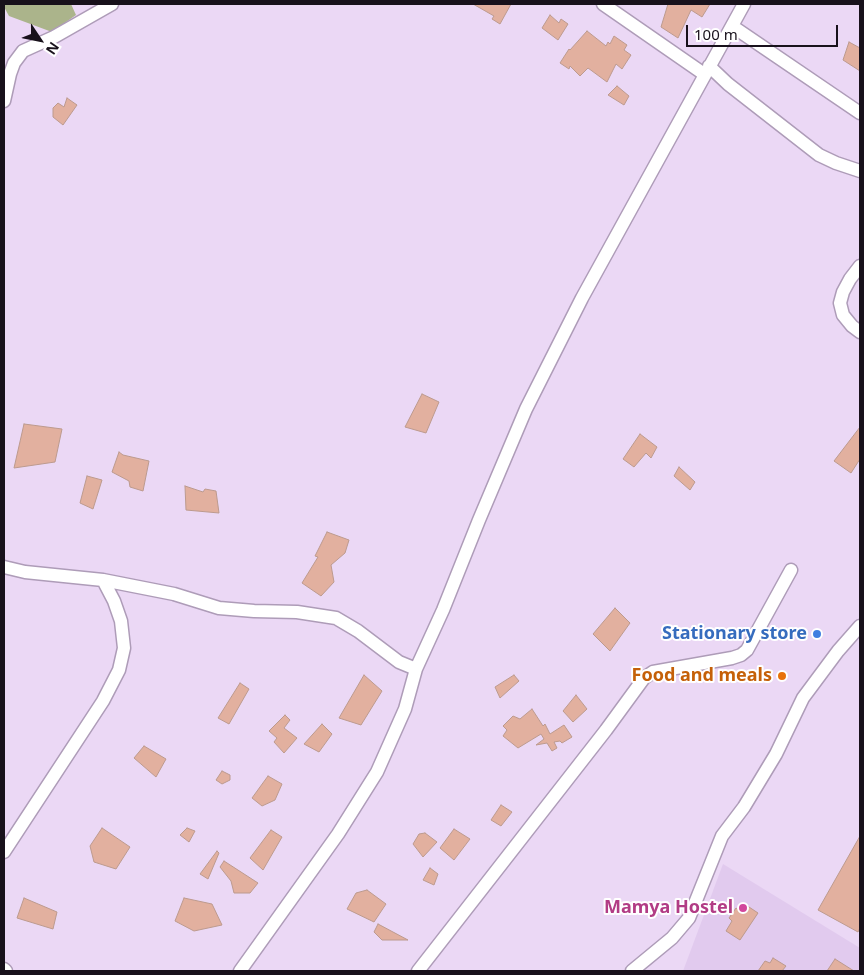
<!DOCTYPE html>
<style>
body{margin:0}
#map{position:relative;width:864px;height:975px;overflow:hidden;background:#ebd8f5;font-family:"Noto Sans",sans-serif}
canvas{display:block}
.frame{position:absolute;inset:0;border:5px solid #18111b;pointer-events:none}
.north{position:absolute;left:15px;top:15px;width:50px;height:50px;-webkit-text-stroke:4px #fff;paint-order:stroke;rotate:124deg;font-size:14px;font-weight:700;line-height:20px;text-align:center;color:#18111b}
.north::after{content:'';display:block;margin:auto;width:18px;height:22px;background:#18111b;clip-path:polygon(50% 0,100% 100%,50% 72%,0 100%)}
.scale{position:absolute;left:686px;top:25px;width:152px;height:22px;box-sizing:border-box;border:2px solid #18111b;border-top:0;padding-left:6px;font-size:15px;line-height:18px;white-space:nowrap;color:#18111b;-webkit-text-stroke:4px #fff;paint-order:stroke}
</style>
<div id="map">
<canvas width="864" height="975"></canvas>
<div class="frame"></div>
<div class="north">N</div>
<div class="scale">100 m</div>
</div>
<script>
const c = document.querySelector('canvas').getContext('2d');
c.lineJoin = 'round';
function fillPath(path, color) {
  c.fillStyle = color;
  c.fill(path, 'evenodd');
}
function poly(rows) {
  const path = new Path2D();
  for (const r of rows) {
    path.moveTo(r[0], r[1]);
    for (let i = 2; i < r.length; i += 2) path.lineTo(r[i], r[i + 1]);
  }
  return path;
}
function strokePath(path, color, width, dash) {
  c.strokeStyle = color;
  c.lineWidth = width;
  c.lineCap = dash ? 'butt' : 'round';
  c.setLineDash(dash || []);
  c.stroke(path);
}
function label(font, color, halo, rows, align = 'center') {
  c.font = font + ' "Noto Sans",sans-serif';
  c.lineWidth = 4;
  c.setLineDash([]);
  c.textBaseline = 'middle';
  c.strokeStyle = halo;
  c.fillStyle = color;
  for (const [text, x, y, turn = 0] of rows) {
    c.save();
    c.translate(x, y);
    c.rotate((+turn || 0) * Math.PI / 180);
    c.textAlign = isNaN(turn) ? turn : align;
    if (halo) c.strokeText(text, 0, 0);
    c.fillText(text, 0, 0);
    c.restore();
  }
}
fillPath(poly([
 [723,864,860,948,860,971,683,971]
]), '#e1caee');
fillPath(poly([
 [4,4,71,4,76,15,52,32,9,16,4,7]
]), '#abb48b');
const building = poly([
 [473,4,511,4,500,24,492,19,494,16,473,4],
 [668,4,710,4,702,17,691,10,678,38,661,27,668,4],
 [550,15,559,23,561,19,568,24,558,40,542,28,550,15],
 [587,31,606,46,608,42,610,44,614,36,627,45,624,50,631,55,622,69,616,64,607,82,588,68,580,76,570,66,569,69,560,63,569,49,570,50,587,31],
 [849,42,860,48,860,71,843,60,849,42],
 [617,86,629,96,624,105,608,95,617,86],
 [67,98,77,105,63,125,53,117,53,108,58,103,64,107,67,98],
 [422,394,439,402,426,433,405,427,422,394],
 [24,424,62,429,55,462,14,468,24,424],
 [860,427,860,459,851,473,834,461,860,427],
 [640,434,657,447,651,458,646,453,634,467,623,459,640,434],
 [119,452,123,455,149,461,143,491,130,487,129,481,112,472,119,452],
 [679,467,695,482,690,490,674,476,679,467],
 [87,476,102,480,93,509,80,503,87,476],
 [185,486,203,492,205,489,216,491,219,513,186,510,185,486],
 [327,532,349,540,345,553,331,565,334,582,321,596,302,583,318,557,315,556,327,532],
 [615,608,630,623,610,651,593,634,615,608],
 [364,675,382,691,361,725,339,718,364,675],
 [514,675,519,681,500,698,495,687,514,675],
 [240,683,249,689,229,724,218,718,240,683],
 [576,695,587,709,573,722,563,711,576,695],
 [532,709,543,726,545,724,550,734,564,725,572,737,562,743,560,741,554,742,557,748,552,751,547,743,536,745,544,739,541,734,518,748,503,736,507,730,503,726,513,716,520,719,532,709],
 [285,715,290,720,284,728,297,738,284,753,274,742,277,738,269,731,285,715],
 [322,724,332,734,319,752,304,744,322,724],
 [144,746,166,759,156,777,134,758,144,746],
 [222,771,230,775,230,780,222,784,216,780,222,771],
 [268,776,282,784,275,800,262,806,252,798,268,776],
 [501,805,512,812,501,826,491,820,501,805],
 [102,828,130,847,116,869,94,862,90,846,102,828],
 [187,828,195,831,189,842,180,835,187,828],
 [454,829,470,839,454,860,440,848,454,829],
 [271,830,282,837,263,870,250,858,271,830],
 [425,833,437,842,423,857,413,844,419,834,425,833],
 [860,836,860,928,858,932,818,910,860,836],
 [217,851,219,853,208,879,200,874,217,851],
 [224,861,258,883,250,893,234,893,231,881,220,867,224,861],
 [430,868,438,874,434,885,423,880,430,868],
 [367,890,386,904,374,922,347,909,356,893,367,890],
 [24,898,57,912,53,929,17,918,24,898],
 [184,898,212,904,222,925,194,931,175,921,184,898],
 [743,903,758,913,740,940,726,931,732,921,729,918,736,908,739,910,743,903],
 [378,924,408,940,382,940,374,932,378,924],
 [773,958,786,966,782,971,758,971,765,961,770,963,773,958],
 [835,959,854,971,827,971,835,959]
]);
fillPath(building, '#e2b09f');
strokePath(building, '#bc9a8e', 1);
const minor = poly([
 [603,4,704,74],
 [732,26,860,113],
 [709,66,728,84,819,155,836,163,860,171],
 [4,101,10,74,14,63,23,51,54,37,112,4],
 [860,266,850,279,843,292,840,303,843,315,852,326,860,332],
 [4,567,25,572,103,580,174,594,219,608,254,611,297,612,336,618,358,631,399,662,416,669],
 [4,852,103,701,119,670,124,648,121,621,114,601,103,580],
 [4,969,6,971],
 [240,971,338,834,377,772,405,709,416,669,443,610,479,520,526,409,582,298,744,4],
 [418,971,606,730,644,678,653,672,732,658,741,655,747,650,791,570],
 [632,971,672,938,689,918,722,836,744,807,776,754,803,698,838,651,860,626]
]);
strokePath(minor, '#ae9cb8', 15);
strokePath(minor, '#fff', 12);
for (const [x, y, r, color] of [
 [817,634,5,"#3f7fe0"],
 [782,676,5,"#e8710a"],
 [743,908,5,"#d1479c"]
]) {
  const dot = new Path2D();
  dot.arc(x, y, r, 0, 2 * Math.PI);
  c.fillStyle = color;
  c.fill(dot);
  strokePath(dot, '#fff', 2);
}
label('bold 18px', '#366cbe', '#fff', [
 ["Stationary store",807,634]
], 'right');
label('bold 18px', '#c56008', '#fff', [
 ["Food and meals",772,676]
], 'right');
label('bold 18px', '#b23c85', '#fff', [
 ["Mamya Hostel",733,908]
], 'right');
</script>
